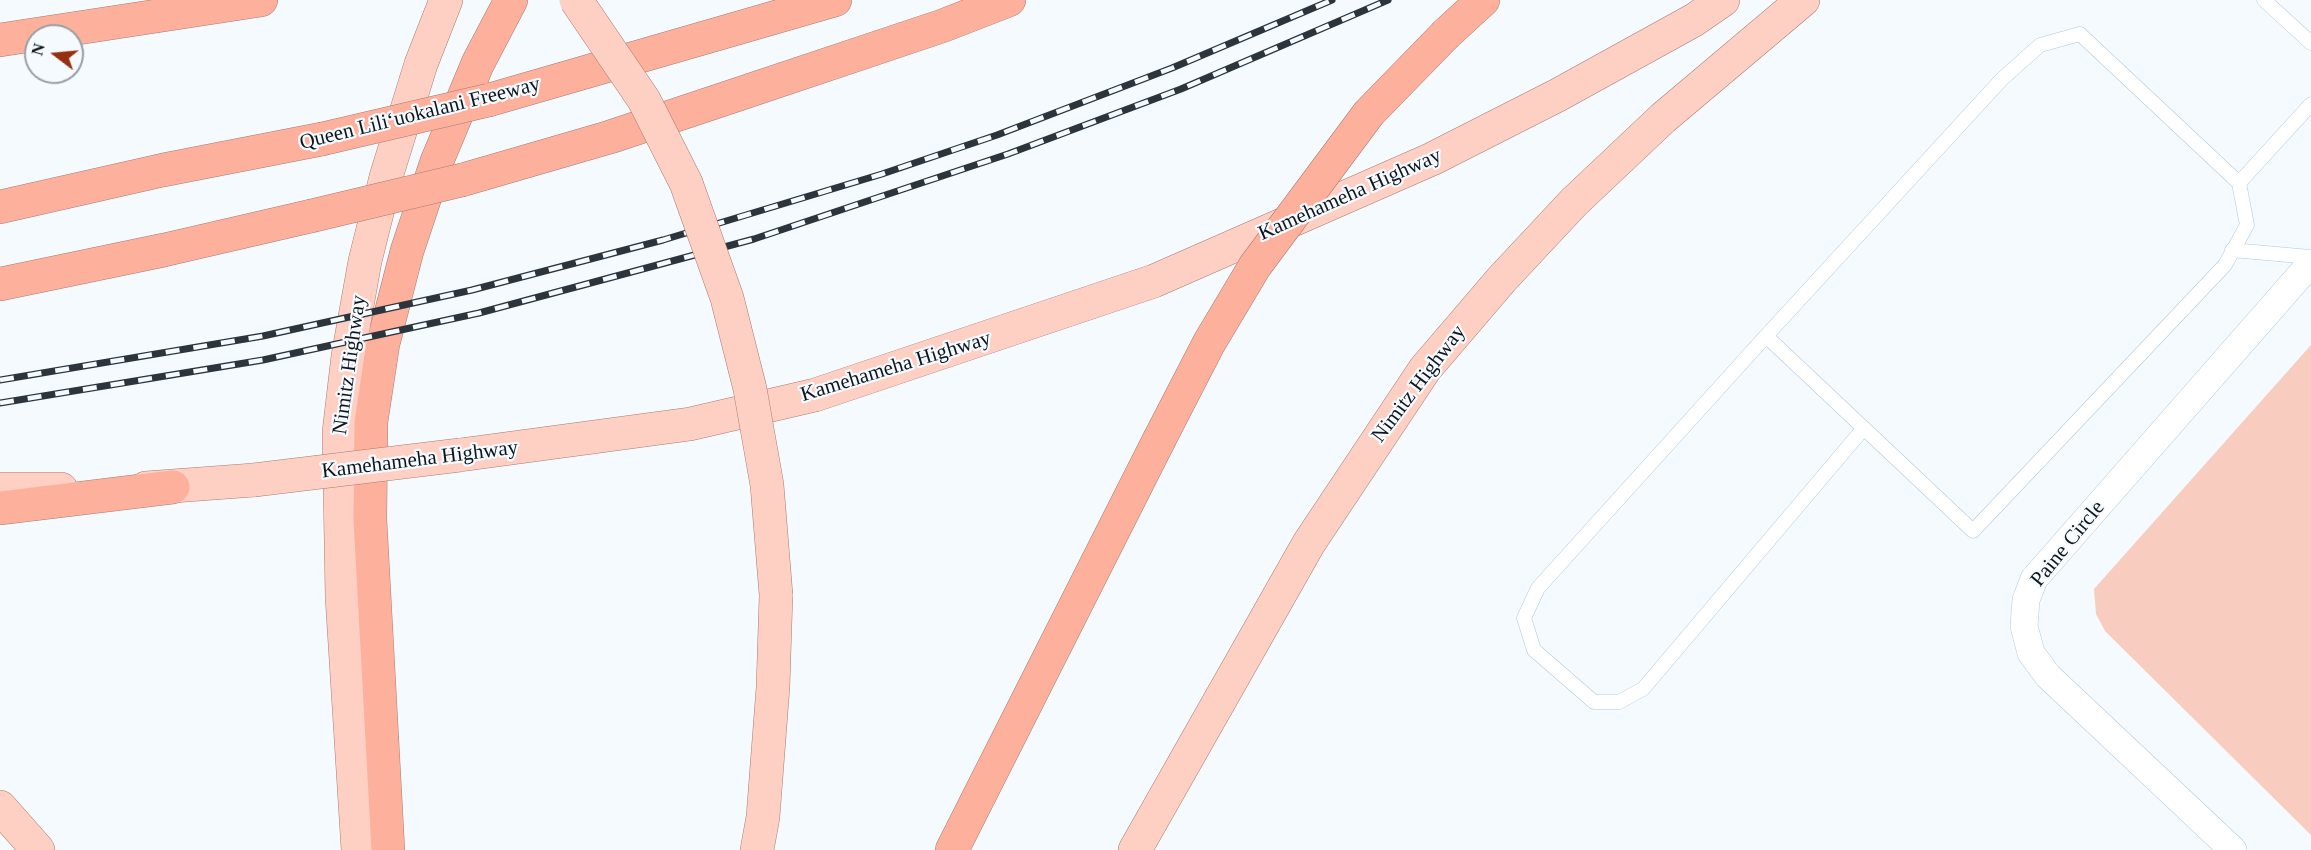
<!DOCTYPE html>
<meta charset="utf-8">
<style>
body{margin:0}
#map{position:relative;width:2311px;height:850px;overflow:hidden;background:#f5faff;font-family:"Times New Roman",serif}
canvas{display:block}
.north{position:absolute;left:24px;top:24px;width:60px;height:60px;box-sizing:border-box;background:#f5faff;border:2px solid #989fa5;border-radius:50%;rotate:286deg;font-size:16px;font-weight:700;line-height:24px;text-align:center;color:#0d161d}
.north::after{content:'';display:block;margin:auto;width:21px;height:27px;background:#972f12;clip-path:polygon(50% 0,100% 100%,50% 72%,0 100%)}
</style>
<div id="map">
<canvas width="2311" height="850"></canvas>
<div class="north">N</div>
</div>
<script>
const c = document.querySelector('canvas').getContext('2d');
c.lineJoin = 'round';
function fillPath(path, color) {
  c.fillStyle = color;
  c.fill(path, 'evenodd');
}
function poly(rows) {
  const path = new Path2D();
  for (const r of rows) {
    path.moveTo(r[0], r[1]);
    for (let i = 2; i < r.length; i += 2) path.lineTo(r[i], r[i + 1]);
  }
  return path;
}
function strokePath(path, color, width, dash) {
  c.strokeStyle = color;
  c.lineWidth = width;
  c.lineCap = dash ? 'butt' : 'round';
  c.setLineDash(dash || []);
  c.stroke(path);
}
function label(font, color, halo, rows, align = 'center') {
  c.font = font + ' "Times New Roman",serif';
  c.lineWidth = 4.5;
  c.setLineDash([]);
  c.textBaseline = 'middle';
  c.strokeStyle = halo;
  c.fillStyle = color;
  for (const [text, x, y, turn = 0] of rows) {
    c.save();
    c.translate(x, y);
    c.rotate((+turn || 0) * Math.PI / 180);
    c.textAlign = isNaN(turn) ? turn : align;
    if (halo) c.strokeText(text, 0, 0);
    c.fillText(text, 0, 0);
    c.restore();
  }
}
fillPath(poly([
 [2311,345,2311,835,2105,631,2096,614,2094,589]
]), '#f9ccc0');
const service = poly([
 [2264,0,2311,43],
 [2080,34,2239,183,2247,225,2225,265,1973,531,1766,336,2002,79,2040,45,2080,34],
 [2239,183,2311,104],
 [2232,250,2311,257],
 [1766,336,1538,588,1524,618,1534,650,1594,702,1619,702,1643,689,1864,428]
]);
const minor = poly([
 [2233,850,2048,676,2031,653,2024,626,2026,600,2034,579,2311,263]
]);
const primary = poly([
 [460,455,690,424,815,395,1154,281,1432,159,1558,95,1694,20,1723,0],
 [146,488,254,480],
 [0,489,61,489],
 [0,807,38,850],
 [358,850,342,597,339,432,348,356,365,261,386,177,421,64,446,0],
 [757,850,763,817,773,687,776,595],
 [1135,850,1309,543,1425,369,1502,279,1574,202,1663,118,1803,0]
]);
const motorway = poly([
 [1446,34,1483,0],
 [0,40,261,0],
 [489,100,835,0],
 [462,180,610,137,736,95,942,26,1009,0],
 [0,207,163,170,322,139],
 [0,284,164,250,311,216],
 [0,508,173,487],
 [388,850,370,519,371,422,383,344,407,251,437,161,478,63,511,0],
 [952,850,1159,440]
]);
strokePath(service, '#b1c9de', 15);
strokePath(minor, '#b1c9de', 28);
strokePath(primary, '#a97b70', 34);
strokePath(motorway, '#a97b70', 34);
strokePath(service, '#fff', 14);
strokePath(minor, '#fff', 27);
strokePath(primary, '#fed0c4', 33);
strokePath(motorway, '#fdb19d', 33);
const rail = poly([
 [0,380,263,336,472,290,663,240,882,174,997,135,1172,68,1332,0],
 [0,403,263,360,479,313,754,239,1008,154,1181,89,1388,0]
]);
strokePath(rail, '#2d353c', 7);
strokePath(rail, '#f5faff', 4.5, [14]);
const primaryBridge = poly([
 [576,0,644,100,686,183,727,298,750,389,767,485,776,595],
 [254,480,460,455]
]);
const motorwayBridge = poly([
 [322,139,489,100],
 [311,216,462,180],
 [1159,440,1209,343,1255,266,1369,113,1446,34]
]);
strokePath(primaryBridge, '#a97b70', 34, []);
strokePath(motorwayBridge, '#a97b70', 34, []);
strokePath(primaryBridge, '#fed0c4', 33);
strokePath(motorwayBridge, '#fdb19d', 33);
label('21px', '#0d161d', '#f5faff', [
 ["Queen Liliʻuokalani Freeway",420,114,-14],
 ["Kamehameha Highway",1350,195,-24],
 ["Nimitz Highway",350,365,-82],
 ["Kamehameha Highway",896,367,-17],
 ["Nimitz Highway",1419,384,-53],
 ["Kamehameha Highway",420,460,-7],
 ["Paine Circle",2068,544,-51]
]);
</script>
